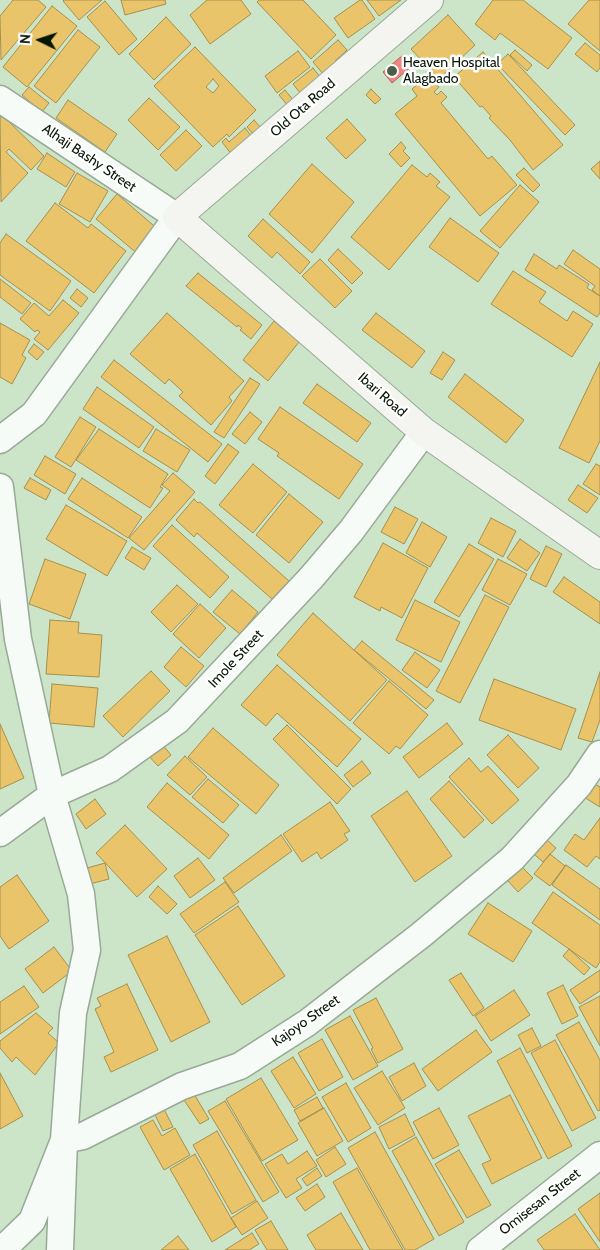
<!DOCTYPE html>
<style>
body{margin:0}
#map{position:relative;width:600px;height:1250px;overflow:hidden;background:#cce5c9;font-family:Cabin,sans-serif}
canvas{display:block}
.north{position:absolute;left:15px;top:15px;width:50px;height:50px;-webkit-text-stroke:4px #fff;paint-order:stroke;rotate:274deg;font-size:14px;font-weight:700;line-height:20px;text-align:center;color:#061605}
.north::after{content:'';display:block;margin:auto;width:18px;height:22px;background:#061605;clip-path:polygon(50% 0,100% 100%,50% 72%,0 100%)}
</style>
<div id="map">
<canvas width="600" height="1250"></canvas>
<div class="north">N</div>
</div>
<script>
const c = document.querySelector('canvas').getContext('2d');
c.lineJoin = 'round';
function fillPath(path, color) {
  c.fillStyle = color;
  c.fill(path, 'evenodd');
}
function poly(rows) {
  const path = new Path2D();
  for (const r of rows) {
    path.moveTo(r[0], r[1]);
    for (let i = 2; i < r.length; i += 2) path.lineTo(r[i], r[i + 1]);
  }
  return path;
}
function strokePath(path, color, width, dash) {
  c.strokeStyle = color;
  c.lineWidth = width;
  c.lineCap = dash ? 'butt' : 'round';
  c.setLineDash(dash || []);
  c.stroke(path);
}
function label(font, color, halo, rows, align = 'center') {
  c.font = font + ' Cabin,sans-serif';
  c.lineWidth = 5;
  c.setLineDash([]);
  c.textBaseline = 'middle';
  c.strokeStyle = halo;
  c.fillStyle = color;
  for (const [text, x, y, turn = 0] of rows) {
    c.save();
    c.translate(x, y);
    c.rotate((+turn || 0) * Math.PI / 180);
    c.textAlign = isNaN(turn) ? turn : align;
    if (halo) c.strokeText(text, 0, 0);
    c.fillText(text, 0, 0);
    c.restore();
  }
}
const homes = poly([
 [13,0,38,0,46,7,1,60,0,16,13,0],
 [64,0,102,0,79,20,63,1,64,0],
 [121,0,165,0,166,4,125,15,121,0],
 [207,0,241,0,251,14,210,44,190,15,207,0],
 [259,0,303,0,336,35,311,59,257,2,259,0],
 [360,0,362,0,375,19,348,38,334,18,360,0],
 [367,0,401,0,379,16,367,0],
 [493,0,523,0,572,38,548,69,500,33,495,40,475,24,493,0],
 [589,0,600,0,600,51,568,24,589,0],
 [105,1,137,39,119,55,87,17,105,1],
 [52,6,77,26,27,87,3,67,52,6],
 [448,15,475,45,439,79,411,49,448,15],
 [166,17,191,44,154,80,129,54,166,17],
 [78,30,100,47,56,103,34,86,78,30],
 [338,40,347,50,335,61,338,64,324,75,313,62,338,40],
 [585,43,600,55,600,68,597,72,575,54,585,43],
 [195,47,256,110,229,137,227,134,213,147,154,86,195,47],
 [213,79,219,86,213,93,206,87,213,79],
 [515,50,532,65,527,71,510,55,515,50],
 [298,51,310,67,277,93,265,76,298,51],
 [483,52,563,145,533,170,510,140,489,118,491,116,482,106,480,107,454,77,483,52],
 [508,54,575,125,565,135,497,64,508,54],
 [313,68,321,78,301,94,293,84,313,68],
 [429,75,439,87,434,92,437,95,441,91,447,97,441,103,488,159,492,156,517,185,480,216,395,114,417,96,412,89,429,75],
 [29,87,49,103,42,112,22,95,29,87],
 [371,89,381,99,375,104,366,95,371,89],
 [285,90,294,101,288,106,279,95,285,90],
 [149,98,180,127,158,150,128,120,149,98],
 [68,100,117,134,105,152,56,118,68,100],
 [0,113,44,156,31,170,9,149,6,152,28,173,1,202,0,113],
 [347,119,366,140,346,159,326,138,347,119],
 [254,120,261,128,253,134,247,127,254,120],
 [245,128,252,137,232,155,222,142,226,138,229,142,245,128],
 [186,130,202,146,176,171,160,155,186,130],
 [401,142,406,148,403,151,410,158,401,167,389,154,401,142],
 [47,153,75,172,66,187,37,169,47,153],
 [600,161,600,179,591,169,600,161],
 [312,164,354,202,312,253,269,214,312,164],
 [412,165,427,177,430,173,440,182,436,186,450,197,389,270,351,237,412,165],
 [524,168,540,185,533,192,516,175,524,168],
 [77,173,108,191,90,222,59,204,77,173],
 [520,185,539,202,500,248,480,231,520,185],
 [117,194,160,231,139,255,96,219,117,194],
 [55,203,88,228,91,224,126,251,94,293,26,241,55,203],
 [450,218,499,253,478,282,429,247,450,218],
 [263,219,310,262,300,274,277,252,272,258,248,236,263,219],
 [6,234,71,281,50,311,0,275,0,243,6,234],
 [338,249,363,273,352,284,328,260,338,249],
 [573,250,600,269,600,296,592,290,595,286,564,264,573,250],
 [534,254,557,269,559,265,589,284,587,288,600,296,600,313,597,317,525,270,534,254],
 [320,259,352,291,335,308,302,276,320,259],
 [513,271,546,292,539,302,567,321,573,311,593,324,572,357,491,304,513,271],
 [198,273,262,325,251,339,240,330,242,328,238,325,237,327,186,286,198,273],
 [0,279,31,303,22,314,0,297,0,279],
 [77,289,88,298,81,307,70,298,77,289],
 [63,300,79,313,48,350,34,339,40,332,37,330,35,332,20,319,34,303,49,316,63,300],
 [167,313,244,381,229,397,232,401,211,425,179,396,183,392,169,379,165,384,130,354,167,313],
 [376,313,425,351,412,368,362,330,376,313],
 [274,321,282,328,286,323,294,330,290,334,299,342,268,381,243,360,274,321],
 [0,323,30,340,22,355,26,358,12,384,0,377,0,323],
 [34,344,44,352,37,360,28,352,34,344],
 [443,352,455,360,442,380,430,373,443,352],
 [114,360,222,444,208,462,101,377,114,360],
 [600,362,600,441,589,463,559,448,600,362],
 [465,374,524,420,506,443,448,397,465,374],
 [250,378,260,384,224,438,214,432,250,378],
 [317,384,371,423,357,442,303,403,317,384],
 [97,387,154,427,139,448,83,409,97,387],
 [280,407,363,464,339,499,277,456,279,453,258,439,280,407],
 [250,412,262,422,245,444,232,434,250,412],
 [80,417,96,427,71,467,55,457,80,417],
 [99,429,168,474,160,487,163,488,150,508,76,460,99,429],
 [156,429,190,450,177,472,143,451,156,429],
 [228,444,239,452,215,484,205,476,228,444],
 [45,456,76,474,65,494,34,475,45,456],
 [253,464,287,492,253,533,219,505,253,464],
 [596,464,600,466,600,495,583,484,596,464],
 [173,473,195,492,144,550,129,538,170,491,162,485,173,473],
 [30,478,51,490,46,500,24,488,30,478],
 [82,478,142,517,128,538,68,499,82,478],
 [578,485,598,498,587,513,568,500,578,485],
 [289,494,323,522,289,563,256,535,289,494],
 [194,499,198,503,200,502,289,581,272,599,197,533,194,537,176,520,194,499],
 [66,505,127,541,107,576,46,539,66,505],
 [395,507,418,519,404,544,381,532,395,507],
 [491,518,516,531,503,557,478,543,491,518],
 [422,522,447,537,430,567,406,553,422,522],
 [172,525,229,577,210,598,153,546,172,525],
 [520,539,540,553,527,571,507,558,520,539],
 [383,543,428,568,402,618,381,607,380,611,354,597,383,543],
 [469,544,494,559,459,617,434,602,469,544],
 [546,546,562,554,546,587,530,579,546,546],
 [132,547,151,558,144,570,125,558,132,547],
 [45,559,86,574,70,619,29,604,45,559],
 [498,559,527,574,510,605,482,590,498,559],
 [564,577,600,602,600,624,553,592,564,577],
 [177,585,198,604,171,632,151,612,177,585],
 [232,590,258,612,240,634,213,612,232,590],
 [485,595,509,607,460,703,436,691,485,595],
 [415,600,460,622,441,662,396,640,415,600],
 [200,604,226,628,199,658,173,634,200,604],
 [313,613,387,680,350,721,277,655,313,613],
 [50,620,79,622,78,633,102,635,99,677,46,674,50,620],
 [362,641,434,700,426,709,354,650,362,641],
 [181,647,204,666,186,687,164,667,181,647],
 [415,652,440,670,427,688,402,670,415,652],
 [277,665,361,739,337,767,277,713,266,726,241,705,277,665],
 [151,671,170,691,123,737,103,716,151,671],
 [600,672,600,720,592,742,578,738,600,672],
 [494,679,576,709,561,750,479,720,494,679],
 [389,681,428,715,400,749,396,746,389,754,353,723,389,681],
 [52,684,98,688,94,727,49,723,52,684],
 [447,723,463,744,419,778,403,757,447,723],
 [0,724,24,778,0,789,0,724],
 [287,725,351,789,337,804,273,739,287,725],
 [213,728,279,785,256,814,188,757,213,728],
 [508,735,539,768,518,788,487,755,508,735],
 [161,743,171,755,158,766,147,754,161,743],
 [185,756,207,777,190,795,167,775,185,756],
 [469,758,481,772,488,766,519,800,492,824,449,777,469,758],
 [362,761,371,773,353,787,344,775,362,761],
 [208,779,239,805,223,823,192,797,208,779],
 [588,780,600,787,600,807,579,794,588,780],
 [449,781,484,820,464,838,430,799,449,781],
 [167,783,229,835,209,859,147,807,167,783],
 [407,791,452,856,415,882,371,816,407,791],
 [95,799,106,814,86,829,76,814,95,799],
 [330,802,350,831,344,834,348,840,321,859,317,852,302,862,283,834,330,802],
 [600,818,600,859,596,856,587,867,564,850,575,834,584,840,600,818],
 [125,825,167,869,137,897,96,853,125,825],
 [538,832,556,848,543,862,526,847,538,832],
 [281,835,292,851,234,893,223,878,281,835],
 [550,854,565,866,550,886,534,874,550,854],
 [198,858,215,880,190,898,174,876,198,858],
 [105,863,109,879,90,884,87,868,105,863],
 [566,865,600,889,600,920,552,885,566,865],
 [522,867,533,878,518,892,508,881,522,867],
 [17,875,49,921,9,949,0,936,0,887,17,875],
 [225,882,239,902,194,933,180,914,225,882],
 [158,886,177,904,167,914,149,897,158,886],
 [553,892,600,925,600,962,596,968,532,923,553,892],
 [488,903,532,931,513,962,468,934,488,903],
 [238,906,285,976,242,1005,195,935,238,906],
 [167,936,210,1022,171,1042,128,955,167,936],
 [54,947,72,971,43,993,25,969,54,947],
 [569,949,590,968,584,975,563,956,569,949],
 [600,970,600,991,580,1004,570,990,600,970],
 [461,973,484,1008,473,1016,449,980,461,973],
 [127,984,158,1050,111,1072,104,1057,114,1052,95,1009,101,1006,97,998,127,984],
 [563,985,578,1016,562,1024,547,993,563,985],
 [24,986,39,1007,0,1034,0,1002,24,986],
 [514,990,530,1015,491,1041,475,1016,514,990],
 [600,996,600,1046,579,1007,600,996],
 [376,998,403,1049,378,1063,371,1049,373,1048,353,1010,376,998],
 [36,1013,53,1028,48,1033,59,1043,35,1075,16,1057,12,1062,0,1048,0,1041,36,1013],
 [350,1016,378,1066,353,1080,325,1030,350,1016],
 [579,1022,600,1060,600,1110,598,1111,556,1035,579,1022],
 [532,1028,541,1046,527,1053,518,1035,532,1028],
 [476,1030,492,1052,438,1091,422,1069,476,1030],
 [322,1039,343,1077,319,1091,298,1053,322,1039],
 [555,1040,596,1118,572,1131,531,1053,555,1040],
 [520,1048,572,1146,548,1159,497,1061,520,1048],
 [293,1057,316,1094,294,1108,271,1071,293,1057],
 [414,1063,426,1086,402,1101,389,1077,414,1063],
 [382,1071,405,1108,378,1125,354,1088,382,1071],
 [0,1073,23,1116,0,1129,0,1073],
 [261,1078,298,1140,262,1161,226,1099,261,1078],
 [346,1083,371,1128,348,1142,322,1097,346,1083],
 [194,1094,209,1119,200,1124,184,1100,194,1094],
 [510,1095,542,1158,492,1184,482,1164,491,1160,468,1116,510,1095],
 [317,1097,323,1108,300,1121,294,1110,317,1097],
 [225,1101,279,1192,263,1202,208,1111,225,1101],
 [324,1108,343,1141,317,1156,298,1123,324,1108],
 [439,1108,459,1145,433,1159,413,1122,439,1108],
 [164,1109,173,1127,163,1131,154,1113,164,1109],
 [405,1114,415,1135,389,1149,379,1127,405,1114],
 [153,1120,162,1136,175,1128,190,1155,164,1170,140,1127,153,1120],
 [217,1131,256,1200,232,1214,193,1145,217,1131],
 [375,1132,434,1239,415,1250,405,1250,348,1148,375,1132],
 [416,1137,464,1222,439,1236,392,1151,416,1137],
 [335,1147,346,1164,326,1177,316,1160,335,1147],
 [459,1150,491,1205,467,1218,435,1164,459,1150],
 [307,1151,317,1166,296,1179,302,1188,286,1198,265,1164,282,1154,288,1164,307,1151],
 [195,1154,236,1227,212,1242,170,1169,195,1154],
 [317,1168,322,1176,307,1186,302,1179,317,1168],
 [357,1168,403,1250,370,1250,333,1182,357,1168],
 [317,1184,325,1197,305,1211,296,1198,317,1184],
 [600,1193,600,1242,578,1209,600,1193],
 [257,1201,268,1218,242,1235,231,1218,257,1201],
 [341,1213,363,1250,316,1250,307,1235,341,1213],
 [575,1214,600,1250,544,1250,537,1240,575,1214],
 [271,1221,288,1250,267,1250,255,1230,271,1221],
 [252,1233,259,1244,249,1250,225,1250,252,1233],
 [178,1236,189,1250,161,1250,178,1236]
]);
fillPath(homes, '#e9c46a');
strokePath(homes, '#a5904c', 1);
const health = poly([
 [403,55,412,66,392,83,383,72,403,55]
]);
fillPath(health, '#f28482');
strokePath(health, '#ab635c', 1);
const street = poly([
 [0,99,177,217,34,414,0,440],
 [0,487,18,639,52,795,81,894,87,950,73,1013,64,1140,60,1250],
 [0,833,52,795,110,769,177,721,311,578,351,531,424,432],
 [2,1250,32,1221,64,1140,83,1136,182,1086,240,1066,307,1023,421,935,512,859,579,785,600,754],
 [480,1250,600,1155]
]);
const secondary = poly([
 [429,0,177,217,424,432,600,555]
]);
strokePath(street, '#97aa95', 29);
strokePath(secondary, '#97aa95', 30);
strokePath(street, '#f7fbf7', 26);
strokePath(secondary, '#f4f4f0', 28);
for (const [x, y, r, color] of [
 [392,71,6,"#4b5e4a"]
]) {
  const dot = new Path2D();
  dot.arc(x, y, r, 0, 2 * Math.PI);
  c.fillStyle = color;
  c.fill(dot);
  strokePath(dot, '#fff', 2);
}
label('14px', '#061605', '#fff', [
 ["Heaven Hospital",403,63],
 ["Alagbado",403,79]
], 'left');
label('14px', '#061605', '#fff', [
 ["Old Ota Road",303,108,-41],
 ["Alhaji Bashy Street",89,158,34],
 ["Ibari Road",382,395,41],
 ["Imole Street",236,659,-47],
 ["Kajoyo Street",306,1021,-35],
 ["Omisesan Street",540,1202,-38]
]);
</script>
